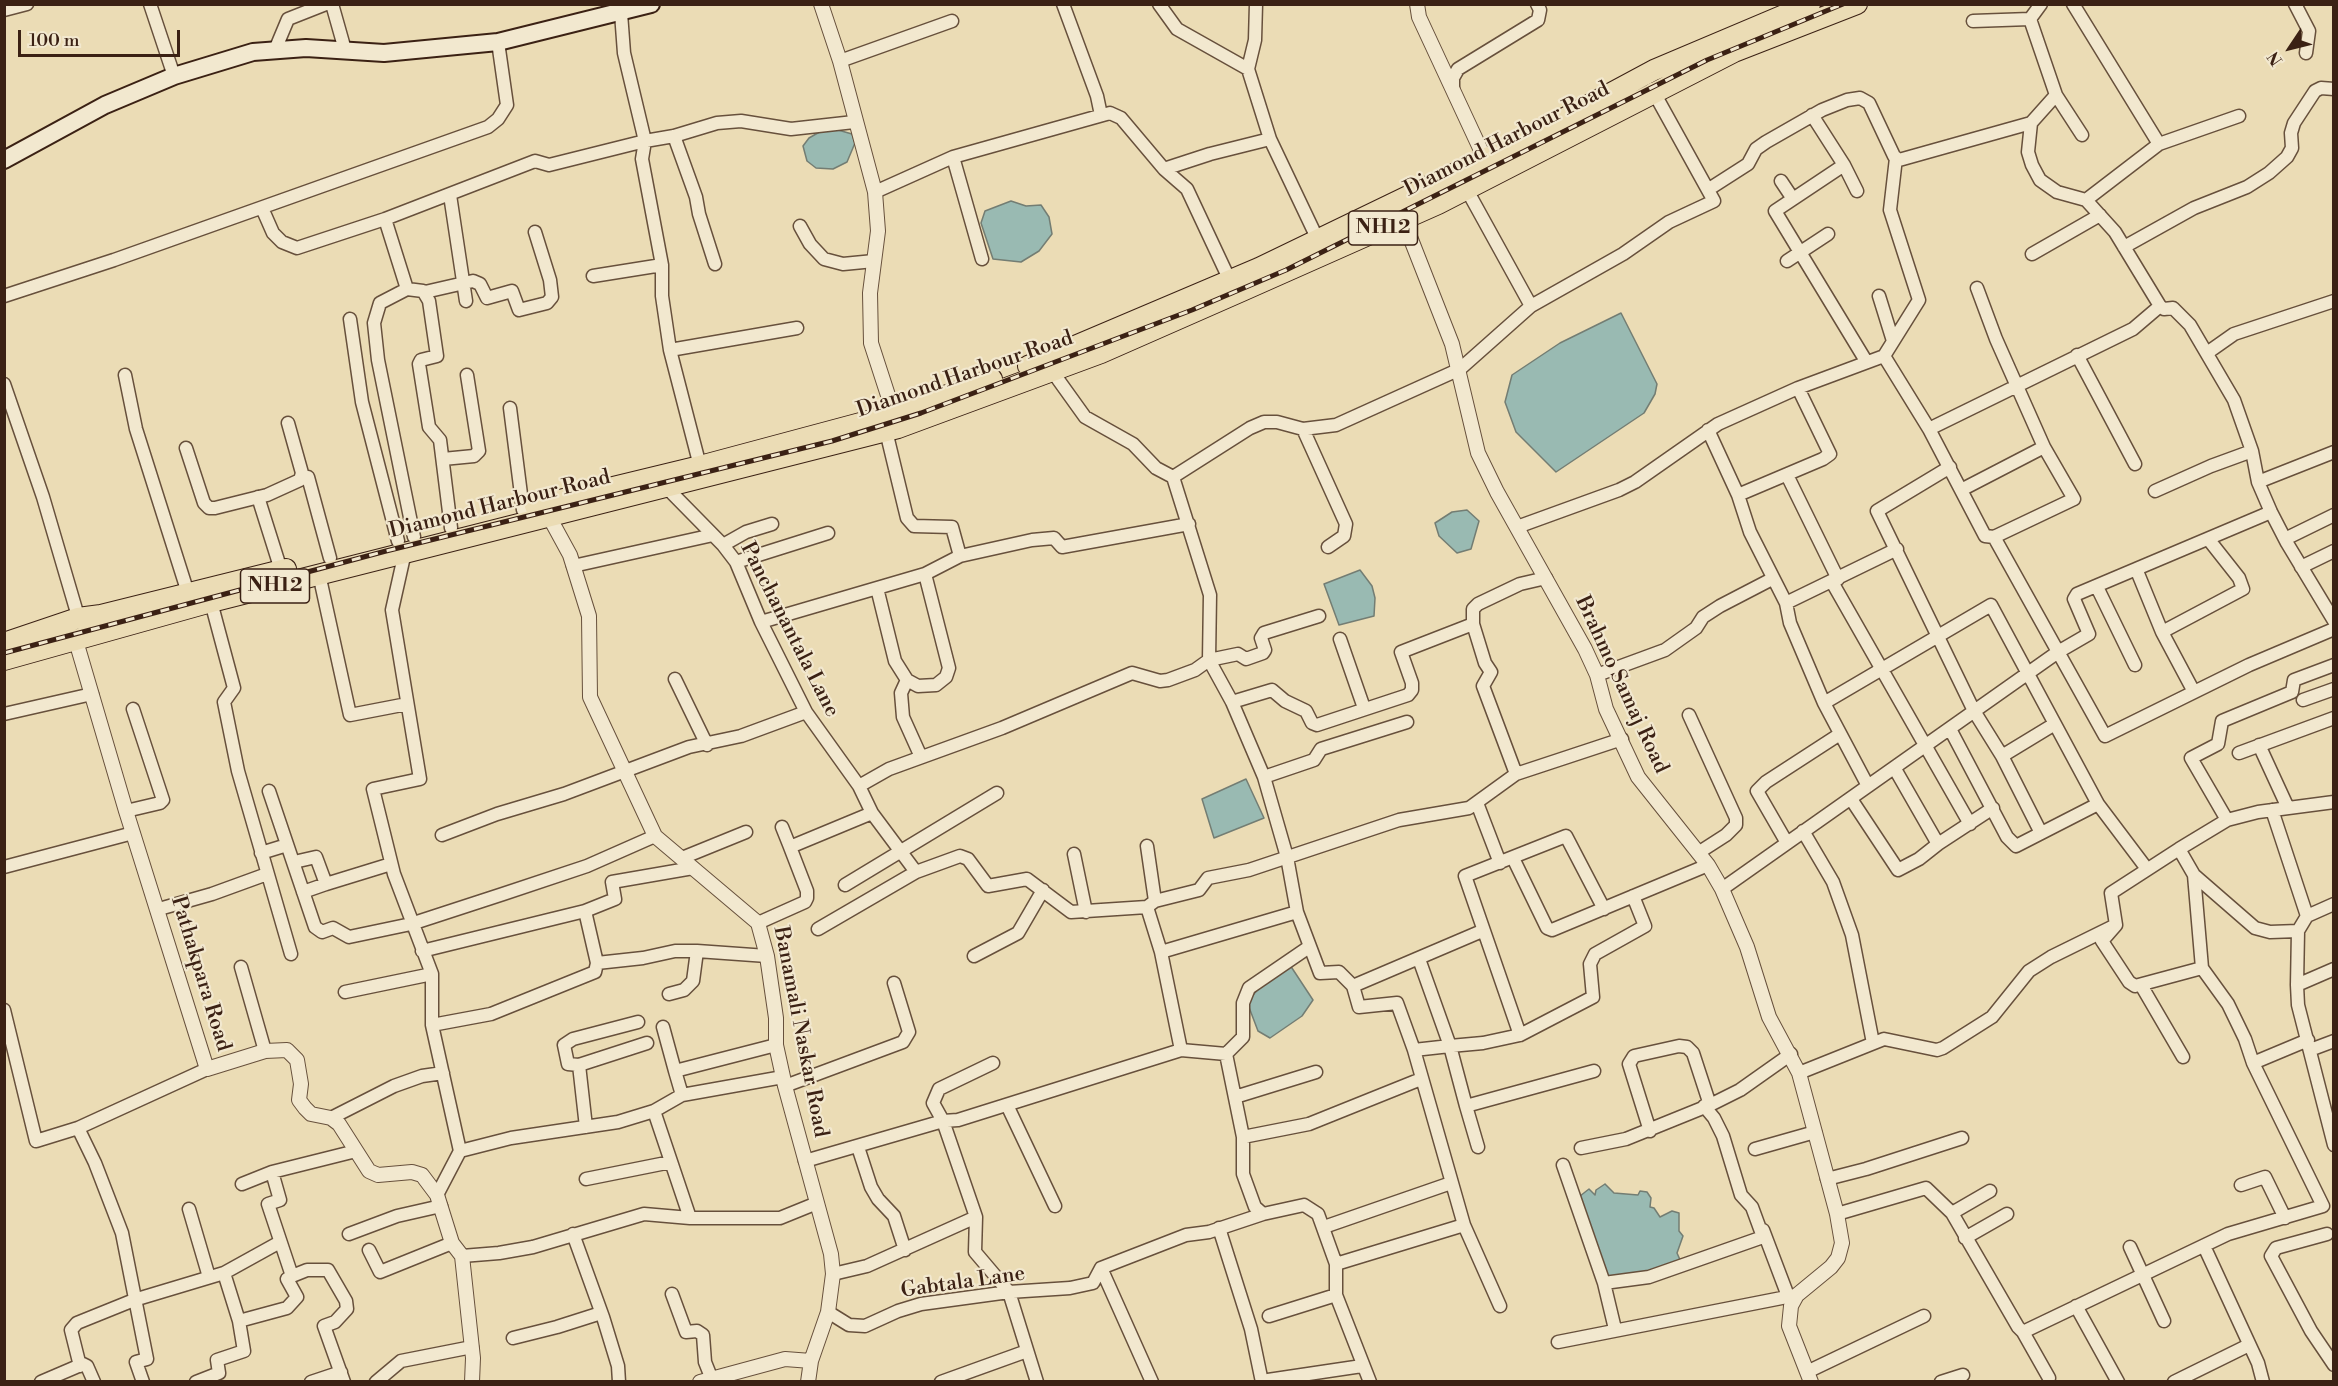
<!DOCTYPE html>
<style>
body{margin:0}
#map{position:relative;width:2338px;height:1386px;overflow:hidden;background:#ebdcb5;font-family:"Libre Bodoni",serif}
canvas{display:block}
.frame{position:absolute;inset:0;border:6px solid #3b2114;pointer-events:none}
.north{position:absolute;left:2260px;top:18px;width:60px;height:60px;-webkit-text-stroke:4px #f2e8cf;paint-order:stroke;rotate:235deg;font-size:16px;font-weight:700;line-height:24px;text-align:center;color:#3b2114}
.north::after{content:'';display:block;margin:auto;width:21px;height:27px;background:#3b2114;clip-path:polygon(50% 0,100% 100%,50% 72%,0 100%)}
.scale{position:absolute;left:18px;top:30px;width:162px;height:27px;box-sizing:border-box;border:3px solid #3b2114;border-top:0;padding-left:8px;font-size:18px;line-height:21px;white-space:nowrap;color:#3b2114;-webkit-text-stroke:4px #f2e8cf;paint-order:stroke}
</style>
<div id="map">
<canvas width="2338" height="1386"></canvas>
<div class="frame"></div>
<div class="north">N</div>
<div class="scale">100 m</div>
</div>
<script>
const c = document.querySelector('canvas').getContext('2d');
c.lineJoin = 'round';
function fillPath(path, color) {
  c.fillStyle = color;
  c.fill(path, 'evenodd');
}
function poly(rows) {
  const path = new Path2D();
  for (const r of rows) {
    path.moveTo(r[0], r[1]);
    for (let i = 2; i < r.length; i += 2) path.lineTo(r[i], r[i + 1]);
  }
  return path;
}
function strokePath(path, color, width, dash) {
  c.strokeStyle = color;
  c.lineWidth = width;
  c.lineCap = dash ? 'butt' : 'round';
  c.setLineDash(dash || []);
  c.stroke(path);
}
function label(font, color, halo, rows, align = 'center') {
  c.font = font + ' "Libre Bodoni",serif';
  c.lineWidth = 4.5;
  c.setLineDash([]);
  c.textBaseline = 'middle';
  c.strokeStyle = halo;
  c.fillStyle = color;
  for (const [text, x, y, turn = 0] of rows) {
    c.save();
    c.translate(x, y);
    c.rotate((+turn || 0) * Math.PI / 180);
    c.textAlign = isNaN(turn) ? turn : align;
    if (halo) c.strokeText(text, 0, 0);
    c.fillText(text, 0, 0);
    c.restore();
  }
}
const water = poly([
 [823,130,838,130,852,134,855,143,847,162,833,169,816,168,807,161,803,146,809,138,823,130],
 [1011,201,1026,206,1041,205,1049,217,1052,234,1039,251,1021,262,993,259,981,223,985,211,1011,201],
 [1621,313,1657,384,1655,394,1644,413,1556,472,1516,432,1505,402,1512,375,1560,343,1621,313],
 [1467,510,1479,521,1471,549,1457,553,1439,536,1435,523,1452,512,1467,510],
 [1360,570,1372,586,1375,598,1374,616,1339,625,1324,584,1360,570],
 [1246,779,1264,818,1214,838,1202,799,1246,779],
 [1288,962,1313,1000,1302,1016,1270,1038,1258,1031,1247,1002,1266,980,1288,962],
 [1605,1184,1614,1193,1638,1195,1640,1191,1647,1192,1651,1198,1650,1207,1654,1208,1660,1217,1672,1211,1679,1213,1679,1231,1683,1236,1677,1253,1681,1262,1676,1261,1648,1276,1607,1277,1580,1196,1589,1189,1595,1195,1596,1190,1605,1184]
]);
fillPath(water, '#99bab2');
strokePath(water, '#737d73', 1.5);
const minor = poly([
 [150,4,174,76],
 [332,4,345,50],
 [1063,4,1097,96,1101,115],
 [1159,4,1177,29,1248,69,1270,139,1318,240],
 [2041,4,2030,19,2056,95,2031,123,2028,152,2032,165,2040,180,2057,192,2086,200,2115,232,2160,306],
 [2073,4,2159,144,2086,200],
 [2295,4,2309,31,2306,53],
 [4,10,27,4],
 [621,13,624,53,645,141,642,159,662,265,662,296,670,350,700,466],
 [1973,21,2030,19],
 [275,50,288,19,326,4],
 [840,61,952,21],
 [1248,69,1255,40,1256,4],
 [1453,90,1453,78,1458,69,1538,20,1540,10,1537,4],
 [2056,95,2082,135],
 [1812,115,1844,165,1857,191],
 [674,136,696,197,699,214,715,264],
 [2159,144,2239,116],
 [953,157,982,259],
 [1844,165,1775,211,1866,361],
 [1164,169,1187,189,1232,285],
 [1781,181,1793,199],
 [1709,189,1748,164,1756,149,1766,142,1822,110,1847,100,1860,98,1869,103,1894,156,1899,160,2031,123],
 [1467,190,1531,306],
 [875,192,953,157,1110,113,1121,118,1164,169,1210,154,1270,139],
 [450,195,466,301],
 [262,208,273,233,282,242,297,248,385,219,535,161,549,165,645,141,674,136,717,123,741,121,791,129,854,122],
 [385,219,407,289,423,291,429,301,437,356,421,360,419,364,429,427,440,440,451,528],
 [800,226,810,244,824,259,843,264,874,261],
 [2124,247,2194,208,2247,187,2269,173,2287,157,2292,148,2291,133,2294,123,2315,91,2321,88,2334,89],
 [2032,254,2100,215],
 [1787,261,1828,234],
 [593,276,662,265],
 [1977,288,1996,339,2044,447,2074,499,1994,537],
 [407,289,380,303,374,323,378,360,414,537],
 [425,292,473,281,480,284,487,298,512,291,519,310,547,303,552,297,550,280,535,232],
 [4,296,114,260,488,127,498,119,507,105,498,42],
 [1879,296,1893,341],
 [350,319,362,402,398,541],
 [670,350,797,328],
 [2207,353,2234,334,2334,301],
 [2077,355,2135,464],
 [1884,356,1929,429,1985,536,1994,537,2105,736,2249,665,2334,629],
 [1052,371,1085,417,1133,444,1156,468,1173,477,1210,595,1209,660,1232,702,1264,777,1287,857,1297,912,1320,973,1339,972,1353,986,1359,1007,1397,1003,1414,1050,1450,1046,1466,1106,1594,1071],
 [125,375,136,429,188,593],
 [4,384,43,497,80,623],
 [510,408,523,510],
 [1303,429,1346,524,1344,536,1328,547],
 [1929,429,2133,329,2160,306,2164,309,2173,308,2190,325,2234,400,2252,451,2258,482,2271,512,2287,543,2334,621],
 [1708,430,1738,495,1750,532,1786,603,1790,623,1824,703,1868,786],
 [886,431,907,518,914,526,952,527,960,556,1032,540,1054,538,1062,547,1189,524],
 [186,448,204,503,209,508,215,508,267,495,300,480,302,473,288,423],
 [443,459,474,456,479,451,467,375],
 [1950,467,1877,511,1974,711,2002,756,2041,833],
 [1787,475,1838,579],
 [308,477,330,558],
 [1173,477,1250,428,1264,422,1277,422,1303,429,1336,425,1460,369,1531,306,1623,254,1669,222,1714,201,1652,89],
 [2258,482,2334,452],
 [667,488,723,545,736,562,761,622,806,712,859,786,872,813,790,847,807,891,807,898,805,902,758,923],
 [1961,490,2044,447],
 [2155,491,2211,466,2252,451],
 [1738,495,1823,459,1830,454,1798,388],
 [258,497,281,570],
 [1517,527,1619,490,1635,482,1718,424,1798,388,1884,356,1919,300,1890,210,1896,158],
 [2285,539,2334,515],
 [723,545,746,532,772,524],
 [405,552,392,610,420,779,373,789,394,874,432,974,432,1025,460,1151,437,1195],
 [736,562,828,533],
 [573,566,713,535],
 [2301,567,2334,551],
 [2137,571,2162,632,2194,692],
 [319,574,350,715,407,704],
 [1832,582,1970,824],
 [2097,587,2135,665],
 [877,588,895,661,907,680,901,693,903,717,921,757],
 [211,602,234,688,224,702,238,771,291,954],
 [1786,603,1897,549],
 [761,622,925,574,960,556],
 [1473,624,1485,663,1491,672,1483,686,1516,774],
 [2162,632,2243,589,2239,578,2209,540],
 [1340,639,1364,708],
 [1597,675,1665,650,1696,628,1703,617,1720,606,1772,579],
 [675,679,707,745],
 [907,680,918,686,936,685,946,677,949,668,925,574],
 [2303,700,2334,689],
 [1232,702,1272,690,1285,701,1306,711,1312,723,1317,725,1408,695,1412,690,1412,683,1401,652,1473,624,1473,609,1478,604,1520,584,1546,578],
 [1824,703,1991,605,2098,804,2016,846,2007,837,1950,729],
 [4,714,92,694],
 [1689,715,1736,818,1736,825,1726,835,1698,853],
 [2259,745,2288,808],
 [2239,753,2334,718],
 [2002,756,2053,725],
 [1264,777,1314,760,1321,749,1407,722],
 [859,786,889,769,1002,728,1132,673,1160,681,1168,680,1195,670,1209,660,1238,654,1246,659,1263,653,1265,650,1261,638,1264,633,1319,616],
 [269,791,315,927,322,932,333,928,349,937,411,924,503,894,587,866,655,836],
 [1851,799,1898,870,1919,859,1938,844,1895,769],
 [1477,803,1500,863],
 [2098,804,2147,869],
 [2272,810,2307,916],
 [126,811,160,803,163,800,133,709],
 [872,813,916,872,960,856,968,859,988,886,1027,879,1071,912,1147,907,1161,952,1181,1050],
 [2227,820,2191,758,2218,744,2222,721,2292,692,2294,680,2334,665],
 [782,827,790,847],
 [1803,831,1833,882,1852,935,1873,1043],
 [442,835,497,814,564,794,689,747,741,736,806,712],
 [1787,843,1757,791,1766,782,1840,734],
 [1938,844,1993,808],
 [1147,846,1155,901],
 [2179,849,2111,893,2116,925,2102,941,2129,982,2135,986,2202,968],
 [261,853,287,845],
 [1074,854,1086,912],
 [682,858,746,832],
 [1513,858,1547,928,1552,930,1708,865],
 [294,862,316,857,326,884,391,864],
 [4,867,133,833],
 [2194,875,2255,928,2270,932,2298,931],
 [845,885,997,793],
 [1722,889,2058,652,2089,634,2074,599,2077,594,2271,512],
 [303,892,326,884],
 [2334,904,2307,916,2298,931,2297,985,2298,1005,2334,1145],
 [1147,907,1155,901,1199,890,1208,878,1249,870,1399,820,1469,808,1516,774,1622,739],
 [159,909,212,894,267,874],
 [818,929,916,872],
 [422,951,585,911,615,899,612,882,693,868],
 [1161,952,1297,912],
 [974,956,1018,933,1043,890],
 [1419,959,1450,1046,1483,1043,1520,1035,1593,997,1590,964,1595,954,1645,926,1633,896],
 [597,963,643,958,675,951,697,951],
 [241,967,265,1051],
 [2141,985,2183,1057],
 [2297,985,2334,969],
 [1353,986,1482,931],
 [345,992,432,974],
 [669,994,684,990,693,981,697,951,767,956],
 [4,1010,36,1141,78,1128,207,1069],
 [432,1025,491,1014,595,972,597,963,585,911],
 [663,1027,675,1071],
 [1520,1035,1465,876,1566,836,1604,909],
 [1414,1050,1464,1225,1500,1306],
 [2310,1050,2334,1041],
 [1226,1054,1243,1137,1243,1174,1255,1207,1263,1214,1304,1205,1318,1214,1336,1264,1336,1295,1370,1382],
 [1226,1054,1243,1037,1243,1003,1249,988,1309,947],
 [993,1063,939,1089,933,1103,943,1121,976,1217,975,1252,1009,1292,1037,1382],
 [2253,1063,2245,1039,2228,1004,2202,968,2194,875,2179,849,2227,820,2258,812,2334,802],
 [579,1065,647,1043],
 [1799,1073,1884,1039,1937,1050,1943,1048,1992,1017,2029,971,2051,957,2116,925],
 [785,1086,903,1042,909,1032,894,983],
 [682,1095,675,1071,776,1045],
 [1235,1097,1316,1072],
 [1007,1105,1055,1206],
 [1466,1106,1478,1147],
 [654,1111,690,1218],
 [331,1118,394,1086,422,1076,443,1073],
 [586,1127,579,1065,568,1064,564,1045,573,1039,638,1022],
 [78,1128,95,1163,122,1233,147,1359,136,1362,143,1382],
 [1650,1131,1629,1064,1634,1056,1679,1046,1687,1047,1693,1053,1710,1105],
 [1243,1137,1309,1124,1421,1079],
 [858,1147,871,1187,878,1199,894,1216,905,1250],
 [1581,1148,1626,1139,1710,1105,1740,1090,1791,1054],
 [1755,1149,1815,1132],
 [460,1151,511,1138,618,1122,654,1111,682,1095,783,1077],
 [805,1161,943,1121,958,1120,1181,1050,1226,1054],
 [1563,1165,1604,1283,1615,1329],
 [272,1172,280,1200,268,1204,292,1276],
 [586,1179,671,1162],
 [1827,1179,1866,1169,1962,1138],
 [242,1184,272,1172,356,1151],
 [2241,1185,2265,1177,2285,1218],
 [189,1209,209,1277],
 [1952,1213,2018,1327,2023,1332,2228,1234,2323,1206,2253,1063,2308,1040],
 [1837,1214,1926,1188,1952,1213,1990,1191],
 [1324,1227,1451,1183],
 [1219,1228,1251,1329,1262,1382],
 [1763,1230,1788,1296],
 [349,1234,397,1216,441,1206],
 [573,1234,603,1317,618,1366,619,1382],
 [2327,1234,2276,1248,2271,1256,2311,1331,2334,1365],
 [1965,1238,2007,1214],
 [2204,1246,2258,1363,2263,1382],
 [2130,1247,2164,1321],
 [369,1250,380,1272,452,1243],
 [462,1256,499,1253,533,1247,644,1214,690,1218,780,1218,817,1203],
 [1336,1264,1464,1225],
 [1101,1268,1186,1235,1209,1232,1263,1214],
 [1101,1268,1152,1382],
 [224,1273,239,1321,287,1308,297,1297,287,1279,292,1276,307,1270,328,1270,346,1301,347,1309,335,1322,324,1326,344,1382],
 [833,1274,867,1266,976,1217],
 [1604,1283,1649,1277,1763,1237,1752,1207,1741,1195,1723,1136,1714,1118,1704,1106],
 [672,1294,686,1332,697,1331,703,1335,705,1362,711,1377],
 [2076,1306,2118,1382],
 [828,1312,849,1325,865,1326,898,1311,921,1304,1009,1292,1070,1288,1093,1283,1101,1268],
 [1269,1316,1336,1295],
 [2023,1332,2049,1378],
 [513,1338,557,1327,601,1313],
 [1558,1342,1797,1295],
 [80,1366,71,1330,77,1323,134,1300,224,1273,280,1242],
 [1809,1371,1924,1316],
 [1268,1380,1362,1366],
 [41,1382,83,1364,87,1366,94,1382],
 [196,1382,219,1373,217,1360,244,1351,239,1321],
 [311,1382,341,1372],
 [376,1382,401,1361,472,1347],
 [941,1382,1027,1351],
 [1941,1382,1963,1375],
 [2174,1382,2249,1345]
]);
const tertiary = poly([
 [821,4,840,61,875,192,878,231,870,293,871,343,896,420],
 [1417,4,1419,17,1485,159],
 [1403,219,1452,344,1478,453,1497,492,1585,649,1597,675,1606,709,1638,777,1708,865,1722,889,1747,947,1769,1017,1799,1073,1837,1214,1842,1243,1838,1258,1831,1267,1797,1295,1791,1306,1789,1326,1811,1382],
 [546,511,570,555,589,616,590,697,655,836,758,923,767,956,776,1018,776,1045,785,1086,831,1254,833,1274,828,1312,811,1361,808,1382],
 [76,641,126,811,207,1069,265,1051,287,1050,297,1060,301,1084,299,1100,305,1108,311,1114,331,1118,339,1124,369,1171,378,1175,412,1172,422,1175,437,1195,452,1243,462,1256,473,1358,472,1382],
 [700,1382,785,1359,811,1361]
]);
const secondary = poly([
 [4,160,105,105,174,76,253,52,306,48,384,53,498,42,651,4]
]);
const trunk = poly([
 [1028,366,1259,268,1518,143,1654,70,1810,4],
 [535,506,700,466,894,414,992,379],
 [4,643,78,618,101,615,286,569],
 [4,660,211,602,898,428,1101,353,1242,291,1438,204,1734,52,1857,4]
]);
strokePath(minor, '#67503c', 15);
strokePath(tertiary, '#67503c', 16);
strokePath(secondary, '#3b2114', 20);
strokePath(trunk, '#3b2114', 22);
strokePath(minor, '#f2e8cf', 12);
strokePath(tertiary, '#f2e8cf', 14);
strokePath(secondary, '#f2e8cf', 16);
strokePath(trunk, '#ebdcb5', 20);
const rail = poly([
 [4,653,386,551,832,441,921,413,1192,310,1286,270,1707,60,1843,4]
]);
strokePath(rail, '#3b2114', 5);
strokePath(rail, '#f2e8cf', 3, [9]);
for (const [x, y, w] of [
 [1383,228,69],
 [275,586,69]
]) {
  const box = new Path2D();
  box.roundRect(x - w / 2, y - 17, w, 34, 4.5);
  c.fillStyle = '#f2e8cf';
  c.fill(box);
  strokePath(box, '#3b2114', 1.5);
}
label('bold 20px', '#3b2114', null, [
 ["NH12",1383,228],
 ["NH12",275,586]
]);
label('21px', '#3b2114', '#f2e8cf', [
 ["Diamond Harbour Road",1507,140,-27],
 ["Diamond Harbour Road",965,375,-19],
 ["Diamond Harbour Road",500,505,-14],
 ["Panchanantala Lane",789,630,63],
 ["Brahmo Samaj Road",1621,685,65],
 ["Pathakpara Road",200,974,73],
 ["Banamali Naskar Road",800,1032,79],
 ["Gabtala Lane",963,1283,-8]
]);
</script>
